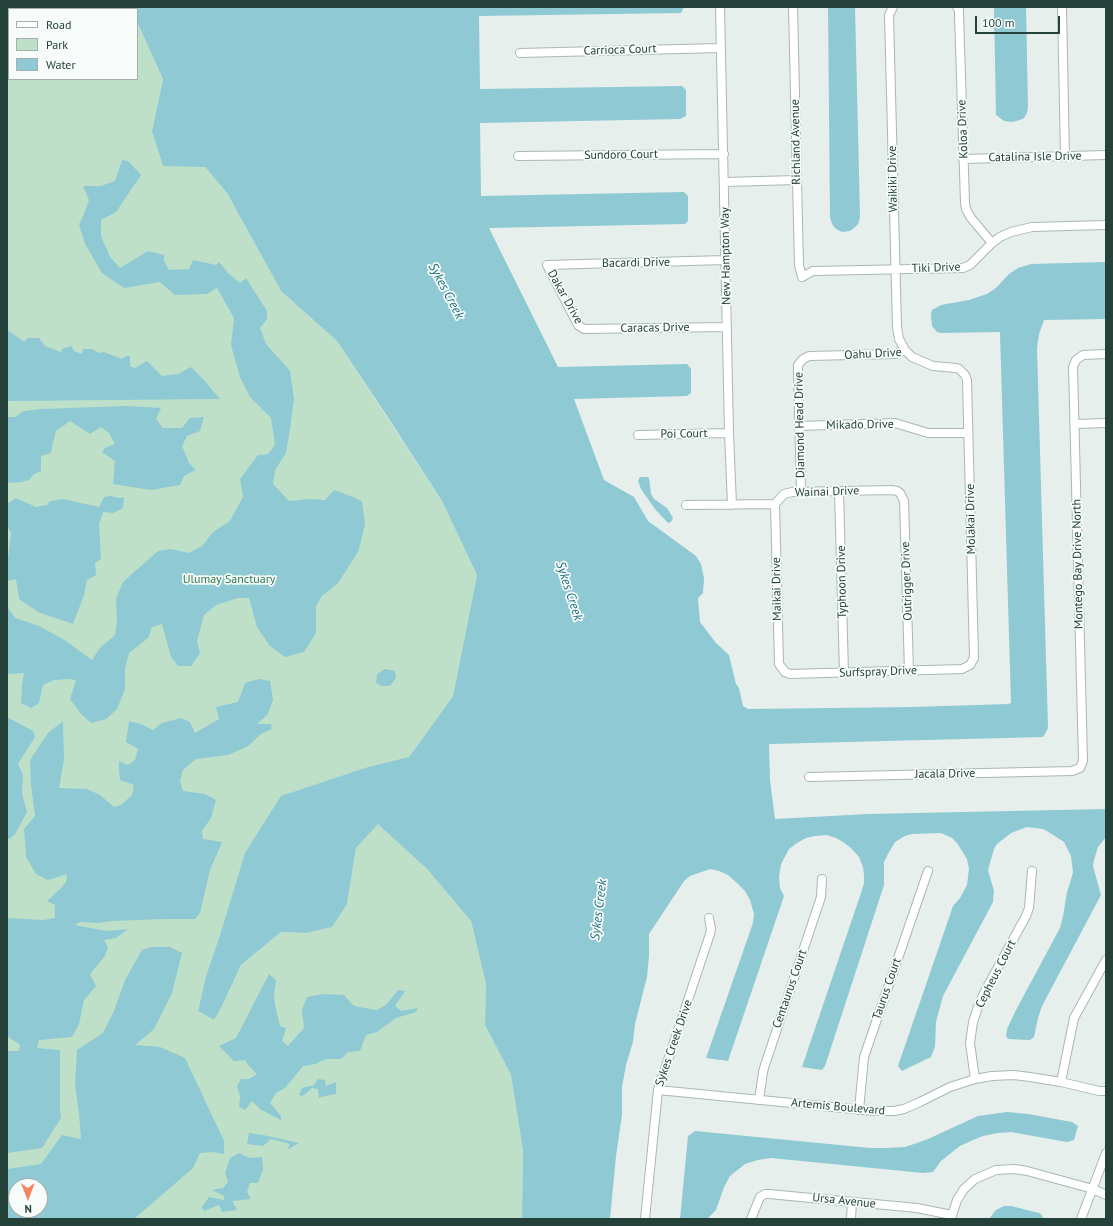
<!DOCTYPE html>
<style>
body{margin:0}
#map{position:relative;width:1113px;height:1226px;overflow:hidden;background:#e6efeb;font-family:"PT Sans",sans-serif}
canvas{display:block}
.frame{position:absolute;inset:0;border:8px solid #24423a;pointer-events:none}
.legend{position:absolute;left:8px;top:8px;width:130px;height:72px;box-sizing:border-box;background:#f7fbf9;border:1px solid #a3b1ad;margin:0;padding:5px 7px;list-style:none;font-size:12px;color:#24423a}
.legend li{display:flex;align-items:center;gap:8px;height:20px}
.legend b{width:20px;border:1px solid #a3b1ad}
.north{position:absolute;left:8px;top:1178px;width:40px;height:40px;box-sizing:border-box;background:#f7fbf9;border:1px solid #a3b1ad;border-radius:50%;rotate:179deg;font-size:11px;font-weight:700;line-height:16px;text-align:center;color:#24423a}
.north::after{content:'';display:block;margin:auto;width:14px;height:18px;background:#f4845f;clip-path:polygon(50% 0,100% 100%,50% 72%,0 100%)}
.scale{position:absolute;left:975px;top:16px;width:85px;height:18px;box-sizing:border-box;border:2px solid #24423a;border-top:0;padding-left:5px;font-size:12px;line-height:14px;white-space:nowrap;color:#24423a;-webkit-text-stroke:3px #f7fbf9;paint-order:stroke}
</style>
<div id="map">
<canvas width="1113" height="1226"></canvas>
<div class="frame"></div>
<ul class="legend">
<li><b style="height:5px;background:#fff"></b>Road</li>
<li><b style="height:11px;background:#bfe0c8"></b>Park</li>
<li><b style="height:11px;background:#8ec9d4"></b>Water</li>
</ul>
<div class="north">N</div>
<div class="scale">100 m</div>
</div>
<script>
const c = document.querySelector('canvas').getContext('2d');
c.lineJoin = 'round';
function fillPath(path, color) {
  c.fillStyle = color;
  c.fill(path, 'evenodd');
}
function poly(rows) {
  const path = new Path2D();
  for (const r of rows) {
    path.moveTo(r[0], r[1]);
    for (let i = 2; i < r.length; i += 2) path.lineTo(r[i], r[i + 1]);
  }
  return path;
}
function strokePath(path, color, width, dash) {
  c.strokeStyle = color;
  c.lineWidth = width;
  c.lineCap = dash ? 'butt' : 'round';
  c.setLineDash(dash || []);
  c.stroke(path);
}
function label(font, color, halo, rows, align = 'center') {
  c.font = font + ' "PT Sans",sans-serif';
  c.lineWidth = 3.5;
  c.setLineDash([]);
  c.textBaseline = 'middle';
  c.strokeStyle = halo;
  c.fillStyle = color;
  for (const [text, x, y, turn = 0] of rows) {
    c.save();
    c.translate(x, y);
    c.rotate((+turn || 0) * Math.PI / 180);
    c.textAlign = isNaN(turn) ? turn : align;
    if (halo) c.strokeText(text, 0, 0);
    c.fillText(text, 0, 0);
    c.restore();
  }
}
fillPath(poly([
 [7,7,128,7,130,9,9,9,9,79,137,79,137,22,163,79,152,131,205,167,227,193,281,291,337,341,442,501,477,575,453,696,409,757,221,932,206,976,198,1011,214,1020,221,1008,241,965,281,932,305,933,347,904,356,848,378,823,427,869,471,921,486,984,485,1025,511,1075,523,1151,522,1219,7,1219],
 [16,1186,40,1186,40,1210,16,1210]
]), '#bfe0c8');
fillPath(poly([
 [128,7,684,7,681,13,479,16,480,89,682,86,686,90,686,116,680,119,480,123,481,196,684,192,688,196,688,221,685,224,489,228,558,367,687,364,691,369,691,393,687,396,574,399,604,480,634,497,648,521,696,556,701,564,704,578,703,593,698,598,700,622,716,643,729,655,734,676,736,684,739,688,743,706,748,709,913,707,1008,704,1011,703,1000,333,999,332,941,333,937,332,932,326,931,314,932,310,941,305,969,300,987,294,996,288,1009,274,1018,268,1031,264,1106,262,1106,319,1044,320,1039,334,1037,348,1048,728,1045,734,1043,737,769,744,770,780,775,819,868,814,1106,809,1106,837,1098,847,1094,860,1093,866,1101,895,1042,1006,1038,1018,1034,1037,1030,1040,1008,1039,1006,1036,1007,1029,1016,1010,1060,928,1063,916,1067,892,1070,883,1073,872,1071,856,1064,842,1050,833,1043,829,1027,827,1011,833,997,844,994,849,988,870,994,891,993,902,943,996,936,1022,935,1047,931,1057,902,1071,898,1066,953,906,960,898,967,885,969,869,967,859,957,843,952,838,941,833,912,834,905,836,895,842,889,852,884,862,884,885,825,1066,822,1070,802,1067,861,893,864,883,864,875,863,867,859,857,851,848,843,842,836,838,826,835,815,836,806,838,797,843,789,849,781,864,779,877,780,888,784,896,728,1061,706,1058,753,923,754,914,750,900,745,891,737,883,728,875,719,871,710,869,690,876,684,881,649,934,649,956,647,977,635,1024,633,1042,626,1065,622,1087,622,1115,616,1156,610,1219,522,1219,523,1151,511,1075,485,1025,486,984,471,921,427,869,378,824,356,848,347,904,332,927,305,933,281,932,241,965,221,1008,214,1020,198,1011,206,976,221,932,245,853,281,796,365,768,409,757,453,696,477,575,442,501,387,416,337,341,281,291,227,193,205,167,163,166,152,131,163,79,137,22,137,9,130,9],
 [828,7,855,7,860,217,858,224,854,228,850,231,842,232,836,229,832,224,830,217],
 [994,7,1026,7,1028,107,1027,113,1024,118,1020,120,1012,122,1004,121,996,115],
 [122,160,128,161,141,175,116,212,101,220,101,236,110,257,120,268,148,251,164,255,164,261,169,270,189,269,193,260,216,265,219,262,228,273,240,283,246,278,267,311,267,319,260,328,266,344,290,371,294,399,290,429,286,453,275,470,273,484,289,501,310,499,325,500,334,490,348,495,362,501,365,525,358,552,338,583,322,596,316,606,316,633,304,652,285,657,270,646,257,627,249,598,238,598,216,605,204,615,197,641,200,653,191,666,178,666,171,657,162,624,152,627,148,638,129,653,125,669,125,689,117,709,106,719,91,723,81,714,70,699,76,680,68,679,54,680,43,685,39,703,31,708,21,703,22,685,24,673,9,674,7,673,7,606,15,618,39,626,63,639,92,660,100,648,115,635,117,622,116,599,123,582,158,551,171,549,189,553,202,546,213,532,230,521,243,497,240,479,258,455,268,454,275,445,271,418,250,397,240,377,231,345,234,318,217,288,207,294,175,295,160,282,124,288,102,273,85,244,79,224,84,214,89,200,83,186,101,186,115,181],
 [9,331,24,342,28,338,39,338,45,346,61,352,62,349,71,346,74,351,82,354,83,349,92,349,99,353,104,352,122,359,126,356,130,356,130,366,135,368,147,361,162,376,178,374,191,367,203,379,220,399,7,401,7,333],
 [127,406,161,408,156,419,163,428,182,428,190,418,204,417,200,431,187,436,182,446,189,463,196,470,184,476,180,485,151,490,113,484,115,461,102,452,105,448,115,444,109,433,101,427,90,434,70,421,56,431,52,446,51,453,41,456,41,471,34,474,29,480,22,482,7,483,7,417,15,417,24,411,41,409],
 [640,477,647,477,649,478,651,494,654,499,667,508,673,518,671,522,668,523,655,509,641,489,638,481],
 [111,496,119,498,124,497,123,508,113,513,103,512,99,524,101,559,95,563,96,575,87,580,84,595,73,624,40,613,19,599,16,579,7,581,7,567,11,533,7,525,7,504,16,498,36,507,47,505,50,501,63,499,99,507,104,497],
 [385,669,395,671,396,678,390,686,382,686,376,683,377,674],
 [259,679,270,681,273,700,268,714,257,724,271,724,272,729,261,734,248,746,228,755,196,759,183,770,180,781,183,791,205,794,216,800,211,818,202,831,203,839,222,842,210,870,200,913,195,919,165,919,112,921,99,923,80,922,75,925,106,931,128,929,116,938,104,940,108,947,105,956,90,974,96,986,84,1000,79,1024,72,1037,39,1040,37,1048,60,1050,60,1109,61,1118,42,1148,7,1153,7,1051,19,1051,20,1045,7,1036,7,918,43,920,55,918,55,905,47,901,61,888,66,882,67,874,48,880,36,874,26,857,24,829,35,816,31,785,30,760,48,733,63,721,64,760,59,788,87,789,100,795,114,807,121,805,132,795,134,785,120,780,119,771,119,761,128,765,135,760,138,749,126,742,129,721,141,724,153,730,162,723,181,718,190,722,195,733,219,719,216,707,238,702,245,683],
 [7,717,33,731,35,737,18,764,23,775,22,793,27,812,15,834,9,839,7,838],
 [151,947,170,947,182,953,172,993,154,1029,135,1045,160,1047,185,1058,224,1141,224,1154,213,1152,200,1153,193,1168,134,1219,7,1219,7,1169,41,1164,62,1135,81,1139,79,1114,75,1084,77,1050,103,1033,114,1011,125,980,142,950],
 [16,1186,40,1186,40,1210,16,1210],
 [269,974,276,980,274,995,275,1005,280,1026,286,1028,282,1041,288,1046,304,1028,302,1010,307,997,324,994,344,995,354,1006,376,1010,386,1005,398,990,405,991,395,1006,401,1011,418,1008,416,1012,396,1018,377,1032,366,1035,360,1051,348,1052,341,1059,326,1059,315,1064,303,1066,285,1088,276,1093,270,1103,281,1116,281,1120,260,1109,252,1101,245,1110,239,1107,240,1096,237,1086,241,1079,249,1079,257,1074,249,1066,245,1060,234,1061,219,1046,236,1038],
 [318,1079,325,1080,326,1086,336,1082,336,1094,325,1096,319,1098,318,1089,312,1088,303,1096,299,1095,302,1088,314,1085],
 [1007,1112,1028,1114,1072,1122,1078,1126,1074,1140,1067,1142,1011,1132,998,1133,983,1136,973,1140,960,1146,951,1153,941,1161,933,1172,923,1173,771,1158,758,1160,745,1164,730,1176,724,1187,716,1210,707,1219,680,1219,688,1136,695,1131,870,1148,884,1148,905,1147,917,1143,928,1139,978,1116],
 [249,1133,263,1135,299,1143,287,1150,290,1144,271,1139,263,1146,247,1144],
 [239,1153,249,1158,262,1157,263,1169,258,1183,250,1183,247,1192,251,1199,232,1201,237,1210,222,1212,219,1205,204,1211,202,1207,209,1197,224,1200,224,1196,212,1190,223,1188,228,1182,225,1173,230,1158],
 [1004,1206,1011,1206,1039,1213,1041,1214,1043,1218,989,1219,996,1210]
]), '#8ec9d4');
const minor = poly([
 [720,7,729,433,732,505],
 [793,7,799,265,802,277,813,271,963,268,970,265,992,243,1000,237,1011,232,1032,227,1106,225],
 [893,7,889,15,897,327,899,339,905,350],
 [957,7,959,10,959,15,965,203,966,209,971,218,992,243],
 [1062,7,1065,157],
 [520,53,721,48],
 [518,156,724,154],
 [963,159,1106,155],
 [725,182,797,180],
 [725,260,547,265,578,325,584,329,727,327],
 [1075,424,1106,423],
 [799,426,895,423,928,433,968,433],
 [638,435,729,433],
 [839,491,844,673],
 [775,504,779,664,785,672,790,674,962,669,970,665,974,658,967,380,965,375,959,369,956,368,933,366,912,357,905,350,895,354,809,356,803,359,798,365,798,373,801,492],
 [686,505,775,504,784,494,792,492,892,490,897,491,900,493,904,501,909,671],
 [809,777,1072,771,1080,768,1083,761,1073,367,1076,360,1083,355,1106,354],
 [975,1079,970,1043,973,1022,978,1007,984,993,1026,916,1029,908,1032,871],
 [1061,1082,1074,1018,1106,960],
 [658,1090,874,1111,894,1111,904,1109,920,1102,950,1087,975,1079,992,1076,1014,1075,1030,1077,1061,1082,1099,1091,1106,1091],
 [759,1100,763,1072,765,1065,821,897,822,879],
 [859,1110,864,1057,928,871],
 [645,1219,658,1090,710,934,711,929,709,918],
 [751,1219,760,1197,765,1194,769,1194,917,1208,952,1215],
 [851,1219,852,1202],
 [951,1219,957,1200,964,1189,975,1179,996,1170,1015,1169,1027,1171,1093,1189,1106,1195],
 [1081,1219,1106,1153]
]);
strokePath(minor, '#a8b8b2', 10);
strokePath(minor, '#fff', 8);
label('12px', '#24423a', '#f7fbf9', [
 ["Carrioca Court",620,50,-2],
 ["Koloa Drive",963,129,-92],
 ["Richland Avenue",796,142,-91],
 ["Sundoro Court",621,155,-1],
 ["Catalina Isle Drive",1035,157,-1],
 ["Waikiki Drive",893,179,-91],
 ["New Hampton Way",726,256,-91],
 ["Bacardi Drive",636,263,-1],
 ["Tiki Drive",936,268,-2],
 ["Dakar Drive",565,297,61],
 ["Caracas Drive",655,328,-1],
 ["Oahu Drive",873,354,-3],
 ["Diamond Head Drive",800,425,-91],
 ["Mikado Drive",860,425,-1],
 ["Poi Court",684,434,-1],
 ["Wainai Drive",827,492,-2],
 ["Molakai Drive",971,519,-91],
 ["Montego Bay Drive North",1078,564,-91],
 ["Outrigger Drive",907,581,-92],
 ["Typhoon Drive",842,582,-91],
 ["Maikai Drive",777,589,-91],
 ["Surfspray Drive",878,672,-2],
 ["Jacala Drive",945,774,-1],
 ["Cepheus Court",996,974,-63],
 ["Centaurus Court",790,989,-71],
 ["Taurus Court",887,989,-71],
 ["Sykes Creek Drive",674,1043,-71],
 ["Artemis Boulevard",838,1107,5],
 ["Ursa Avenue",844,1201,6]
]);
label('12px', '#2d7a4b', '#f7fbf9', [
 ["Ulumay Sanctuary",229,580]
]);
label('italic 13px', '#1c6f80', '#f7fbf9', [
 ["Sykes Creek",446,291,62],
 ["Sykes Creek",569,591,72],
 ["Sykes Creek",599,910,-83]
]);
</script>
